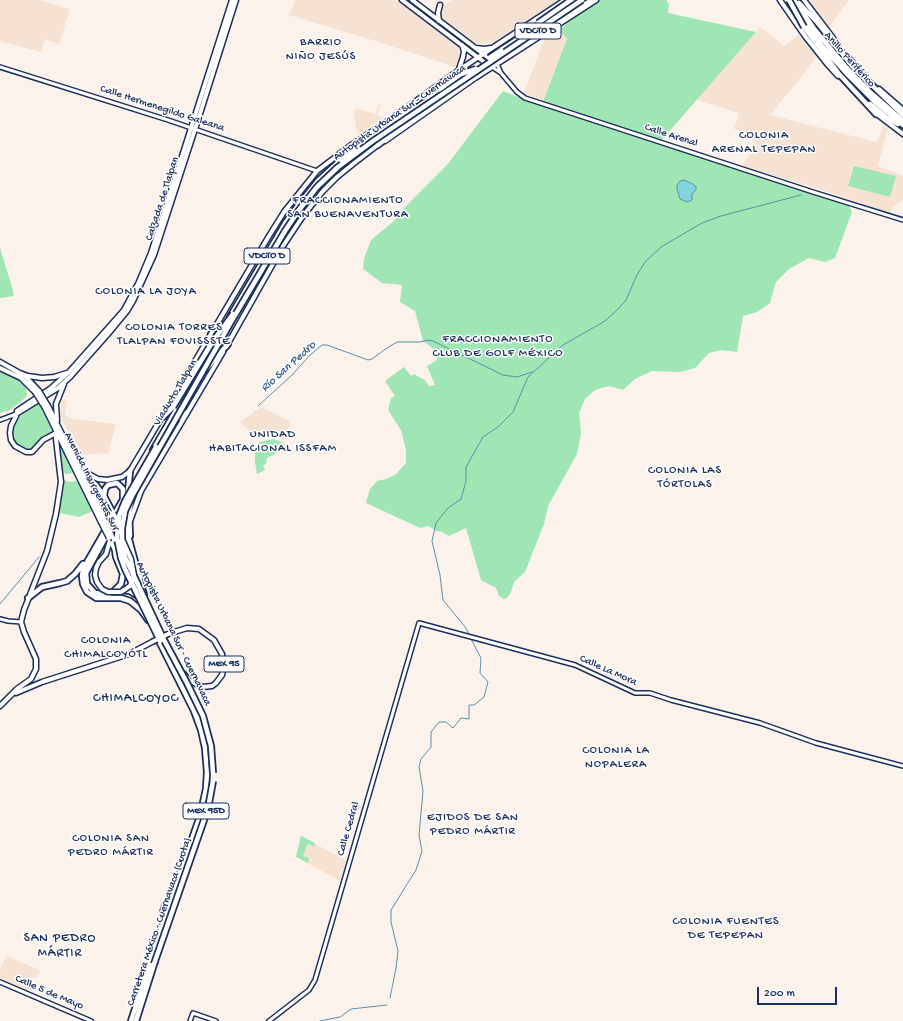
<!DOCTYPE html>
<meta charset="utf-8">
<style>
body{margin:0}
#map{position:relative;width:903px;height:1021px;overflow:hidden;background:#fbf2eb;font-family:"Gochi Hand",sans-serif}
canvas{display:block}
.scale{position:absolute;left:757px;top:987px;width:80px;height:18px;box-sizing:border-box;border:2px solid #1b2f5e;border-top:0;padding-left:5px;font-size:12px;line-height:14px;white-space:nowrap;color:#1b2f5e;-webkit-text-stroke:3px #fff;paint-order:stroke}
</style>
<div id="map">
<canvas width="903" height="1021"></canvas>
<div class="scale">200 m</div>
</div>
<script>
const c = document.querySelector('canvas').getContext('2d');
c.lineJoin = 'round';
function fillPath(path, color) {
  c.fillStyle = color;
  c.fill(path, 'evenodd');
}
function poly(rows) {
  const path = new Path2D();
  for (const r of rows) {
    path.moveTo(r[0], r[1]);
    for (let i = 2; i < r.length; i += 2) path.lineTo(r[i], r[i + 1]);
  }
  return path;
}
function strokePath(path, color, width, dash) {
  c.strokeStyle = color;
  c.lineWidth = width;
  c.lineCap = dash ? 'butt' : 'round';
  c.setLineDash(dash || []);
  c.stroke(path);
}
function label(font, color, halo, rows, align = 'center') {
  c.font = font + ' "Gochi Hand",sans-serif';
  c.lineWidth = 3;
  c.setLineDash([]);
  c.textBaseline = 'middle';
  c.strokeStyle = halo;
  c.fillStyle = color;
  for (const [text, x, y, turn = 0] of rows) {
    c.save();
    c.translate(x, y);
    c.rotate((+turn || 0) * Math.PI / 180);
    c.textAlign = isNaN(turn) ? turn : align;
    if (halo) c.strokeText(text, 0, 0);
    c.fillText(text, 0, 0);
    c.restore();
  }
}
fillPath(poly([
 [0,0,40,0,70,9,59,44,45,39,41,52,0,41],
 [296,0,395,0,457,44,460,55,455,67,366,38,289,15],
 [453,0,560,0,495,42,482,44,474,42,440,18,440,11,442,6],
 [807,0,849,0,828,29],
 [760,27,784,46,801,33,818,53,807,70,770,115,876,142,879,137,883,126,888,128,878,166,903,176,903,200,892,208,891,213,810,186,744,167,743,164,757,144,751,139,754,135,734,129,739,113,696,100],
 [559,29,568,39,543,102,524,93,545,37],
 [379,103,381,104,377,115,383,118,359,134,357,133,354,114,356,108,375,114],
 [62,399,67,400,65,413,67,417,73,419,116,424,108,453,88,454,80,456,63,422,63,418,60,417],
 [261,407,291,422,284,439,275,436,259,439,240,422],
 [301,836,347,861,340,881,296,857],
 [6,956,40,970,37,978,33,977,29,991,0,979,0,970]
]), '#f6e2d2');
fillPath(poly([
 [598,0,666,0,669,4,668,13,756,32,660,142,543,102,567,39,559,29],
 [503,91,528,101,848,204,852,212,835,258,825,262,809,258,789,269,776,282,770,303,757,312,743,316,737,352,722,350,709,353,695,368,680,372,652,371,635,379,623,390,609,386,595,390,585,399,579,413,581,433,577,454,548,506,544,524,525,572,514,582,511,592,508,597,504,599,499,596,496,588,481,580,466,528,449,536,442,532,436,531,429,526,420,528,366,503,370,489,377,481,386,479,395,475,406,463,406,450,401,430,388,410,391,398,395,396,385,381,404,367,411,376,414,374,419,377,425,380,429,386,435,385,427,366,437,360,435,350,423,341,415,311,400,302,402,285,382,283,363,269,364,259,371,240,394,221,402,210,447,165],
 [854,166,896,176,890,197,848,186],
 [0,248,12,287,14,296,0,298],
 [0,372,3,372,18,380,26,388,27,394,25,398,10,410,0,413],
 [39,403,53,432,45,435,31,449,26,448,16,443,13,437,12,432,15,422,19,417],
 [274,439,281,442,287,448,267,458,266,464,263,466,265,470,257,474,255,462,255,452,257,446,259,442],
 [59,445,61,446,73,473,66,474,62,472],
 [64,480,70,482,78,481,93,511,79,517,60,513],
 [301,836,315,843,314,846,308,844,307,845,303,856,309,858,308,863,296,857]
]), '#9fe6b4');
const water = poly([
 [684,180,693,184,696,187,696,190,692,194,692,200,687,202,680,199,677,189,677,185,680,181,684,180]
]);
fillPath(water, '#83d4dd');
strokePath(water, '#5992aa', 1);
strokePath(poly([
 [258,406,292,375,309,356,322,345,327,345,368,360,372,359,384,350,397,342,420,342,428,340,433,341,503,375,517,377,532,372],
 [0,604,39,557],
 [470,636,466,628,443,600,440,575,432,541,436,523,448,508,461,499,466,481,466,467,483,437,498,427,513,412,528,377,563,345,605,321,618,309,626,300,637,275,645,262,661,247,702,223,721,216,801,195],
 [390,998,396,968,398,951,391,922,391,910,416,870,422,851,419,835,423,791,419,767,421,759,431,747,431,732,439,722,446,722,453,728,461,718,469,719,469,705,474,705,484,697,488,682,480,673,481,658,471,639],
 [320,1021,340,1017,351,1009,387,1005]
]), '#5992aa', 1);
const minor = poly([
 [497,64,501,73],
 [0,67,168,120,317,171],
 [492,67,501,73,517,92,525,98,813,192,903,220],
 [0,420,16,414],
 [0,619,8,621,21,622],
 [0,982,91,1021],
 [190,1021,193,1013,216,1021],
 [269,1021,309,990,315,980,419,623,575,665,635,693,650,693,671,700,760,723,816,743,903,766]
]);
const major = poly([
 [402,0,488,65],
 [412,0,490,59],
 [780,0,805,36,828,65,838,76],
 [804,0,833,38],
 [439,21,438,13,440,5],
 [476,48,484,49,491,48],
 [846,55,864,75],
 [459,69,463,57,464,51,462,45],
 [879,89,903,110],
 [874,112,903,134],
 [385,141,475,78,596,0],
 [226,347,283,246,303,216,323,191,337,177,353,164,379,144],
 [0,362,25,376,39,391],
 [0,368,21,378,35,392],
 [20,373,28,376,42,378,54,377,67,373],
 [48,406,104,519],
 [45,408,101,522],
 [16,414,58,388,70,377,108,334,127,311,133,301,154,255,199,117,236,0],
 [57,421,56,404,64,384],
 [56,433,43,440,32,452,26,452,15,446,11,440,10,433,11,426,16,416,17,411,50,389,69,372,124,310,138,284,151,253,232,0],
 [85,472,98,479,107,480,122,477,130,471,269,236,284,212,317,171,350,146,388,121,459,70,565,0],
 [86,473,103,501],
 [130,521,141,491,223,352],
 [109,538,116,552],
 [106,554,110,540],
 [168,634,187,628,199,629,214,640,222,654,224,665,222,675,216,683,212,686,202,687,196,684,189,680,184,674],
 [16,693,42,682,129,654,152,642],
 [0,706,17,689,31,679,36,669,36,659,24,632,21,622,24,610,47,551,56,514,61,482,56,439,56,433]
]);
const highway = poly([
 [794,0,815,30,845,66,871,93,903,121],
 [799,3,817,22,854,68,903,115],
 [798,13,822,46,848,75,875,102,903,125],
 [804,27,839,74,876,114],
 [520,44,592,0],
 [501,50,578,0],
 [437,100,445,96],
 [870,104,887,118,898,124],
 [388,121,405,113],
 [378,145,419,112],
 [356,149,467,73],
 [230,317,286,222,297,207,318,181,343,158],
 [211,344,212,340,211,334],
 [206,369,228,344],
 [163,417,173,407],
 [175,421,186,413],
 [153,450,222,332],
 [92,482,96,485,104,496,113,513],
 [128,492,130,471],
 [104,496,105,489,108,485,117,483,123,489,123,499],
 [125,496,83,569,82,576,83,584,87,592,96,598,121,598,130,601,141,610,148,620],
 [126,513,127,532,144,595],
 [122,532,130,549],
 [130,536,129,512,131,502],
 [115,550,116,557,123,574,121,584,113,592,109,594,102,594,95,593,87,584,86,573,115,520],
 [121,590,130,591,136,595],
 [28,598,42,587,60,583,67,581,75,574,83,564],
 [197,712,201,722,207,745],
 [163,912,165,906,169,903],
 [131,1021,170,902,200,816,206,789,207,772,205,748,201,730,194,711,158,639],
 [136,1021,155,961]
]);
strokePath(minor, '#1b2f5e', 6);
strokePath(major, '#1b2f5e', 7);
strokePath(highway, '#1b2f5e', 8);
strokePath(minor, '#fff', 3);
strokePath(major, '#fff', 4);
strokePath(highway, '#fff', 4.5);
const majorBridge = poly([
 [39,391,48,406],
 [35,392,45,408],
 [103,501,118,531],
 [104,519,114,540],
 [101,522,109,538],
 [106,554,99,562,96,568,95,575,97,582,102,589,108,592,121,592,130,586,134,575,131,559,123,541],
 [152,642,168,634]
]);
const highwayBridge = poly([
 [789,0,804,27],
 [538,23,571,0],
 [489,58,501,50],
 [440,89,461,74,476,69],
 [341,160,358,148],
 [173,407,213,341,233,314],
 [156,447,125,501,119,516,117,538,121,558,125,569,160,641],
 [113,513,118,524],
 [213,773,211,746,203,716,187,683,164,640,125,557,122,542,122,528,125,511,132,496,231,322,285,231,299,210,317,187,338,167,373,141,582,0],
 [154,964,205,817,209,803,213,781]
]);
strokePath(majorBridge, '#1b2f5e', 7, []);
strokePath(highwayBridge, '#1b2f5e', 8, []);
strokePath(majorBridge, '#fff', 4);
strokePath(highwayBridge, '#fff', 4.5);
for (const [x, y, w] of [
 [538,31,46],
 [267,256,46],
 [224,664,40],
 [206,811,46]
]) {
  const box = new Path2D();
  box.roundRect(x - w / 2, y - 8, w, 16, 3);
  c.fillStyle = '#fff';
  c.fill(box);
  strokePath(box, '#1b2f5e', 1);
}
label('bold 10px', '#1b2f5e', null, [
 ["VDCTO D",538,31],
 ["VDCTO D",267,256],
 ["MEX 95",224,664],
 ["MEX 95D",206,811]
]);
label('11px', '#1b2f5e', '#fff', [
 ["Anillo Periférico",849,60,48],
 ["Calle Hermenegildo Galeana",162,109,18],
 ["Autopista Urbana Sur - Cuernavaca",400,113,-35],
 ["Calle Arenal",671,136,18],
 ["Calzada de Tlalpan",163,199,-72],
 ["Viaducto Tlalpan",176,393,-59],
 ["Avenida Insurgentes Sur",91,482,63],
 ["Autopista Urbana Sur - Cuernavaca",173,634,64],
 ["Calle La Mora",608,671,24],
 ["Calle Cedral",349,829,-74],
 ["Carretera México - Cuernavaca (Cuota)",160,922,-71],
 ["Calle 5 de Mayo",49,993,23]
]);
c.letterSpacing = '1px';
label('12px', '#1b2f5e', '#fff', [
 ["BARRIO",321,43],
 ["NIÑO JESÚS",321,57],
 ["COLONIA",764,136],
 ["ARENAL TEPEPAN",764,150],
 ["FRACCIONAMIENTO",348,201],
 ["SAN BUENAVENTURA",348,215],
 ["COLONIA LA JOYA",146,292],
 ["COLONIA TORRES",174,328],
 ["TLALPAN FOVISSSTE",174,342],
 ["FRACCIONAMIENTO",498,340],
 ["CLUB DE GOLF MÉXICO",498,354],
 ["UNIDAD",273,435],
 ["HABITACIONAL ISSFAM",273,449],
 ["COLONIA LAS",685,471],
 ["TÓRTOLAS",685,485],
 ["COLONIA",106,641],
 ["CHIMALCOYÓTL",106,655],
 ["COLONIA LA",616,751],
 ["NOPALERA",616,765],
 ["EJIDOS DE SAN",473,818],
 ["PEDRO MÁRTIR",473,832],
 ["COLONIA SAN",111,839],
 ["PEDRO MÁRTIR",111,853],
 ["COLONIA FUENTES",726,922],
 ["DE TEPEPAN",726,936]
]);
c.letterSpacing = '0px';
label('italic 12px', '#3a6184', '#fff', [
 ["Río San Pedro",289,367,-42]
]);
c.letterSpacing = '1px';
label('13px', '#1b2f5e', '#fff', [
 ["CHIMALCOYOC",136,699],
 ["SAN PEDRO",60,939],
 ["MÁRTIR",60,954]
]);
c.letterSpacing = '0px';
</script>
